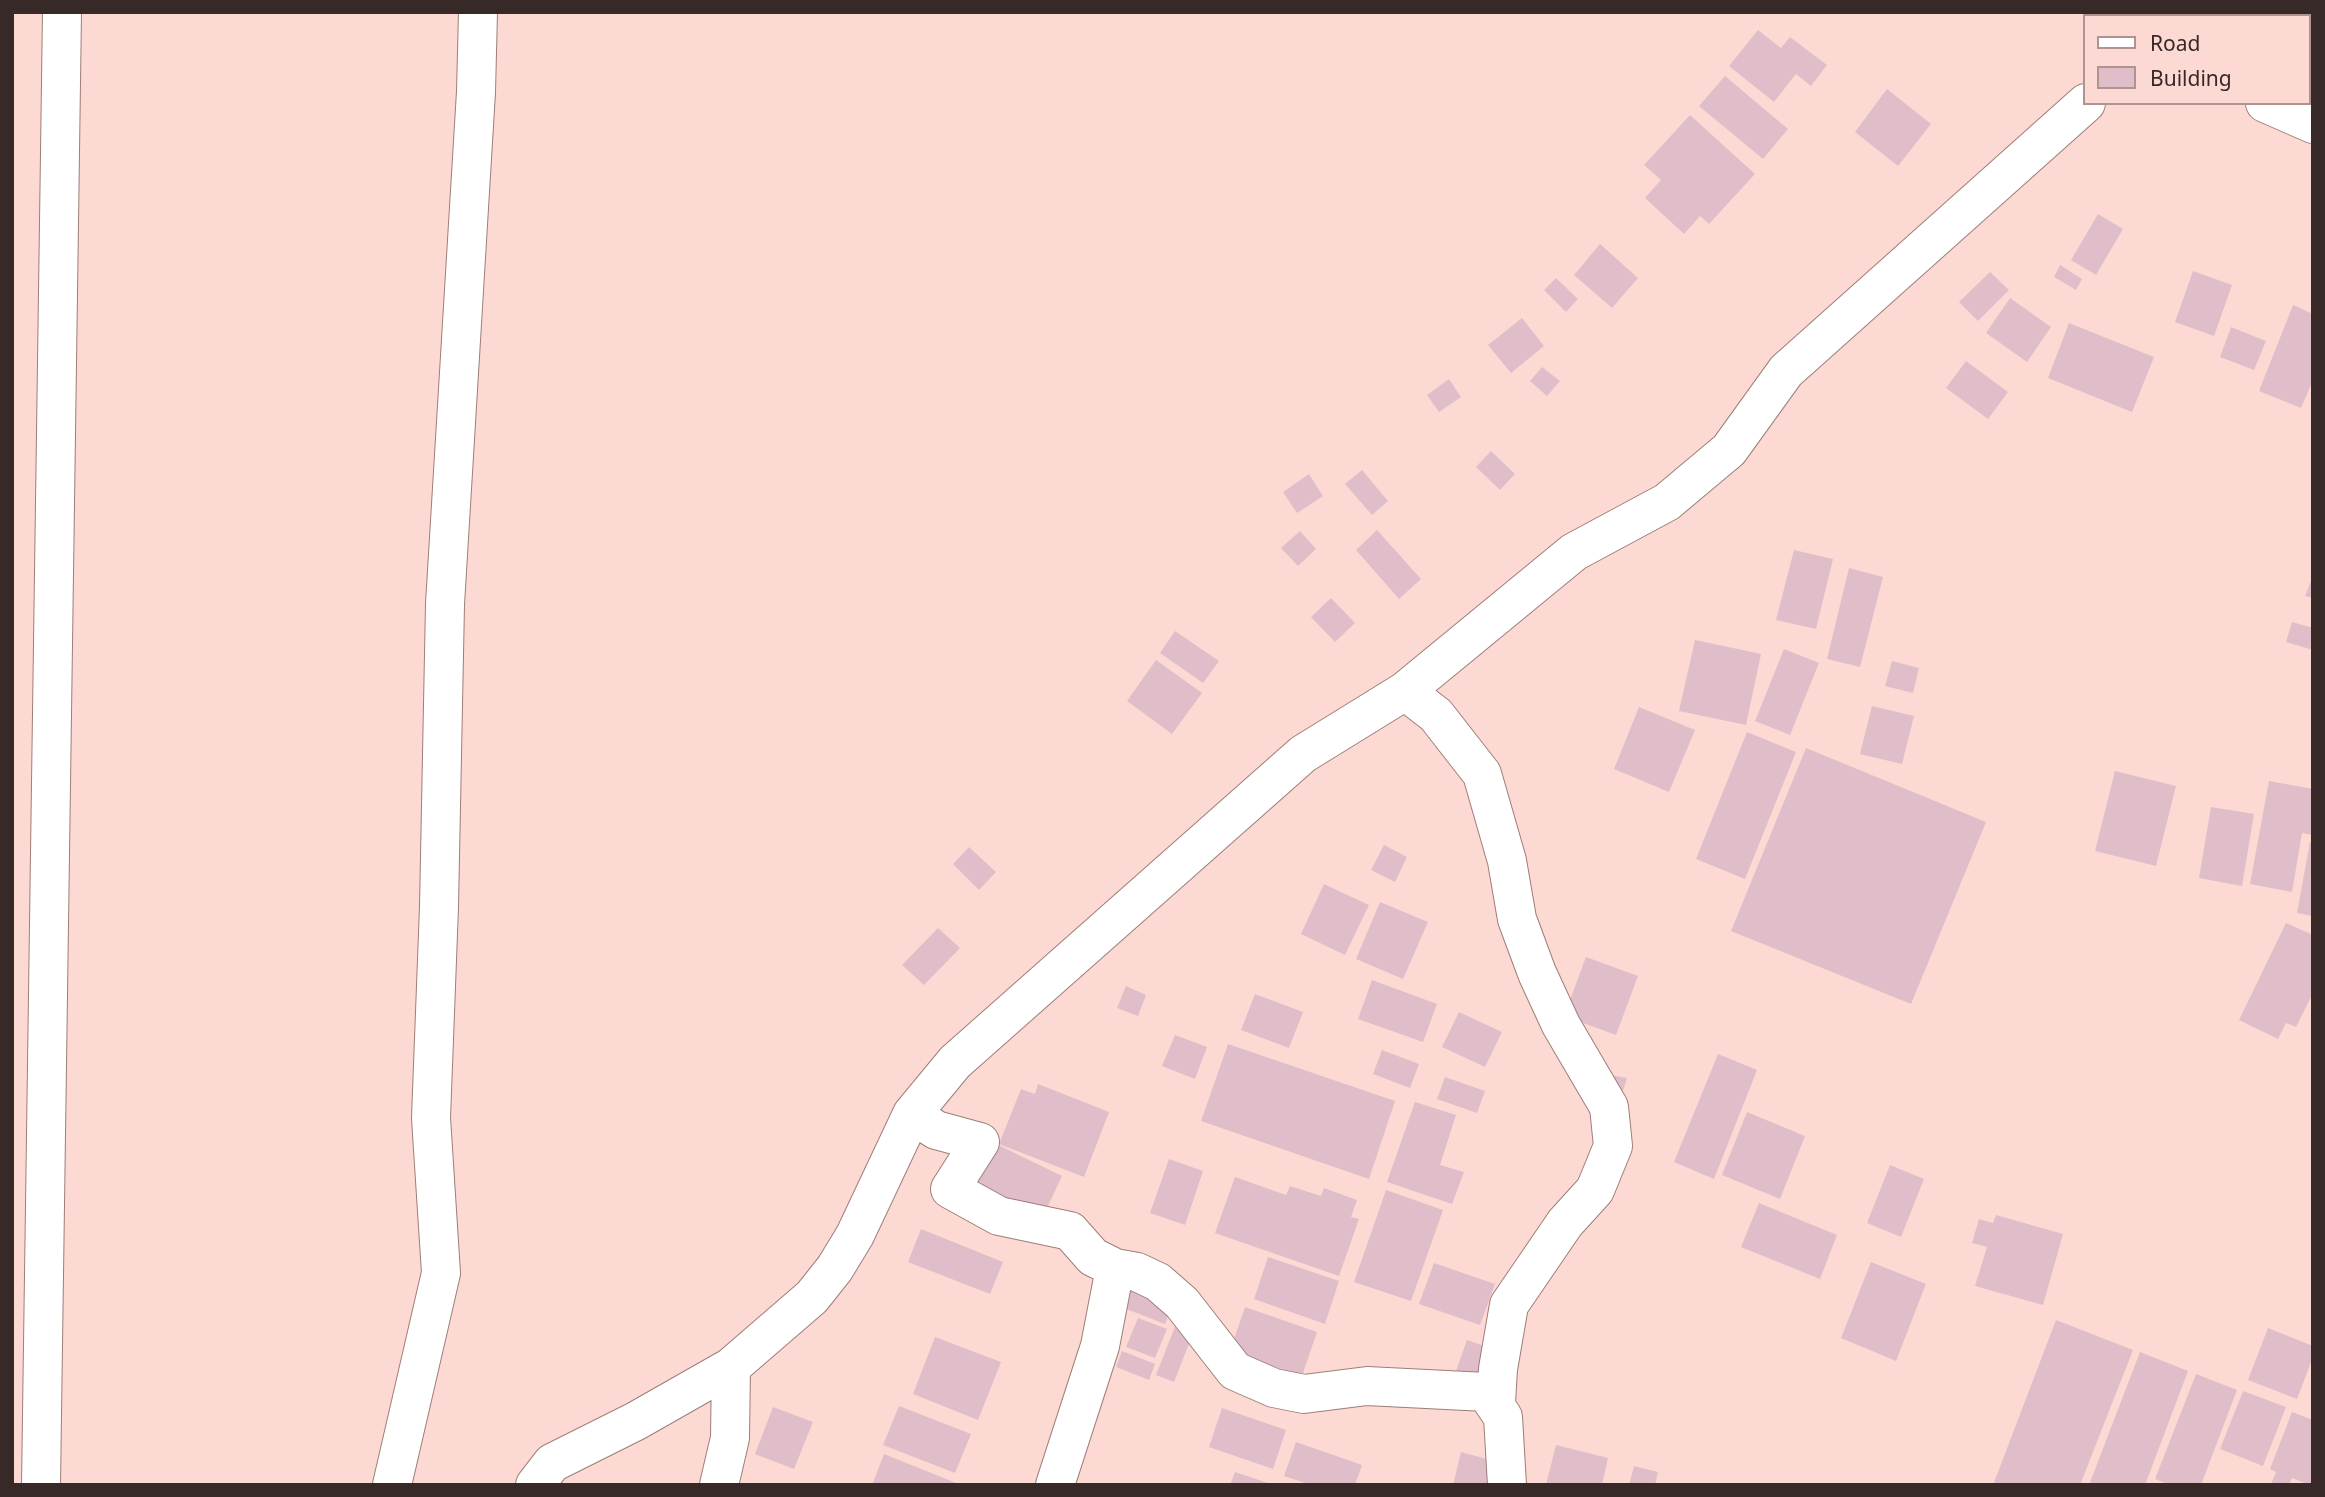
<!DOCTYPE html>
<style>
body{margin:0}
#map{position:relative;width:2325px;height:1497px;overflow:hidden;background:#fdd9d3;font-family:"Noto Sans",sans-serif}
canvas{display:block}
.frame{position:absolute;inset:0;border:14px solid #372927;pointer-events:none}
.legend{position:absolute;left:2083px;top:14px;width:228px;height:91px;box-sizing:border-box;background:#fdd9d3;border:2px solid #ae938e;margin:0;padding:9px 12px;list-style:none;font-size:21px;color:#372927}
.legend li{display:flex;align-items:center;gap:14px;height:35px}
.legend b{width:35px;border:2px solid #ae938e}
</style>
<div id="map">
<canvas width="2325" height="1497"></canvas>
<div class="frame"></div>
<ul class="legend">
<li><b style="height:9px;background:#fff"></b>Road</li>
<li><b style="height:19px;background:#e0bec9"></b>Building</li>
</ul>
</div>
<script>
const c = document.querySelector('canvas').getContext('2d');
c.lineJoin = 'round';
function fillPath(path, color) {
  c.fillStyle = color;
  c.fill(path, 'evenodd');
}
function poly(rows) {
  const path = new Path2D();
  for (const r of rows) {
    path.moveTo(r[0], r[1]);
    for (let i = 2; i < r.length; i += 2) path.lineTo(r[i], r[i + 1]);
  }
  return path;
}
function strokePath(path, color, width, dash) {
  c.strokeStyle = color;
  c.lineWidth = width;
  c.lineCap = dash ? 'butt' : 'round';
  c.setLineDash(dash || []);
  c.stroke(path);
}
fillPath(poly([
 [1758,30,1781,48,1790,37,1827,65,1811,86,1796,74,1774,102,1729,66],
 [1725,76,1788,129,1763,159,1699,106],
 [1887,89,1931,124,1898,166,1855,132],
 [1690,115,1755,174,1709,224,1700,216,1684,234,1645,198,1661,180,1644,165],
 [2098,214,2123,229,2096,275,2071,260],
 [1600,244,1638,278,1612,308,1574,275],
 [2060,265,2082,279,2076,290,2054,277],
 [2193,271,2232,285,2214,336,2175,322],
 [1990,272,2009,290,1978,321,1959,302],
 [1556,278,1578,299,1566,312,1544,290],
 [2010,298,2051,327,2027,362,1986,333],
 [2293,305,2313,314,2313,380,2301,408,2259,391],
 [1522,318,1544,346,1511,373,1488,345],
 [2069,323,2154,357,2132,412,2048,378],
 [2231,327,2266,341,2254,370,2220,357],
 [1966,361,2008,392,1988,419,1946,388],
 [1542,367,1560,381,1547,396,1530,381],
 [1449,379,1461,397,1439,412,1427,395],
 [1491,451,1515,474,1500,490,1476,467],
 [1362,470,1388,501,1372,515,1345,484],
 [1309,474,1323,496,1297,513,1283,492],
 [1377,530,1421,579,1399,599,1356,550],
 [1300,531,1316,549,1298,566,1281,548],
 [1794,550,1833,559,1816,629,1776,620],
 [1849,568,1883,577,1860,667,1827,659],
 [2313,576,2313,598,2305,596],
 [1331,598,1355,623,1335,642,1311,617],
 [2292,622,2313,628,2313,650,2286,642],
 [1175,631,1219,661,1203,683,1160,653],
 [1695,640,1761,654,1746,725,1679,711],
 [1784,649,1819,663,1790,735,1755,721],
 [1156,660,1202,693,1172,734,1127,701],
 [1892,661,1919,668,1913,693,1885,686],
 [1872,706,1914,716,1902,764,1860,754],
 [1639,707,1695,730,1669,792,1614,769],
 [1747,732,1796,752,1745,879,1696,859],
 [1806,748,1986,822,1911,1004,1731,931],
 [2115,771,2176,786,2156,866,2095,851],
 [2269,781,2313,789,2313,835,2302,833,2292,892,2250,884],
 [2211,807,2254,814,2242,886,2199,878],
 [2310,842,2313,842,2313,916,2297,913],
 [1384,845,1407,857,1395,882,1371,870],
 [969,847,996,872,979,890,953,864],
 [1324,884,1369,905,1345,955,1301,934],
 [1380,902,1428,922,1403,979,1356,959],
 [2286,923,2313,935,2313,993,2296,1027,2286,1023,2278,1039,2239,1020],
 [938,928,960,948,924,985,902,965],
 [1586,957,1638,976,1616,1035,1564,1016],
 [1372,980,1437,1004,1423,1042,1358,1019],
 [1126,986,1146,995,1138,1016,1117,1008],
 [1255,994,1303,1012,1289,1048,1241,1030],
 [1459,1012,1502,1032,1485,1067,1442,1047],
 [1175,1035,1207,1047,1195,1079,1162,1066],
 [1228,1044,1395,1101,1369,1179,1201,1121],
 [1382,1050,1419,1064,1410,1088,1373,1074],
 [1718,1054,1757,1070,1714,1179,1674,1162],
 [1610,1075,1627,1078,1622,1094],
 [1445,1077,1485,1091,1477,1113,1437,1099],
 [1038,1084,1109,1112,1084,1177,999,1144,1021,1089,1035,1094],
 [1415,1102,1456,1115,1440,1165,1464,1172,1452,1204,1387,1182],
 [1747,1112,1805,1136,1780,1199,1722,1175],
 [992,1142,1062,1176,1041,1221,970,1187],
 [1169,1159,1203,1171,1185,1225,1150,1213],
 [1890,1165,1924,1179,1901,1237,1867,1223],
 [1235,1177,1286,1195,1290,1186,1321,1196,1324,1188,1357,1200,1351,1217,1359,1219,1339,1276,1215,1233],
 [1386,1190,1443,1210,1411,1301,1354,1282],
 [1759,1203,1837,1235,1820,1279,1741,1247],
 [1996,1215,2063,1234,2043,1305,1975,1286,1987,1247,1972,1243,1979,1219,1993,1223],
 [921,1229,1003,1262,990,1294,908,1262],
 [1268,1257,1339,1281,1325,1324,1254,1299],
 [1871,1262,1926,1284,1896,1361,1841,1338],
 [1434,1263,1495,1284,1480,1325,1419,1304],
 [1131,1281,1175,1299,1165,1324,1121,1307],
 [1245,1307,1317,1332,1302,1376,1230,1351],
 [1138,1318,1167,1329,1155,1358,1126,1347],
 [2056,1320,2133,1350,2080,1485,1993,1485],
 [1176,1324,1194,1331,1174,1382,1156,1375],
 [2268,1328,2313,1346,2313,1357,2297,1399,2248,1380],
 [935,1337,1001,1362,978,1420,913,1394],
 [1467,1340,1518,1358,1508,1388,1456,1371],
 [1122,1351,1155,1364,1149,1380,1116,1367],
 [2140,1352,2188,1371,2145,1485,2089,1485],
 [2196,1374,2237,1390,2201,1485,2170,1485,2155,1479],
 [2243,1391,2286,1407,2263,1466,2220,1449],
 [899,1406,971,1434,955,1473,883,1445],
 [773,1407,813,1422,794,1469,755,1454],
 [1222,1408,1286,1430,1273,1469,1209,1447],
 [2292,1412,2313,1420,2313,1477,2310,1485,2292,1478,2289,1485,2271,1484,2276,1472,2270,1469],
 [1296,1442,1362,1465,1355,1485,1311,1485,1284,1476],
 [1556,1445,1608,1458,1602,1485,1546,1485],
 [1461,1452,1494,1461,1489,1485,1453,1485],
 [884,1454,961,1485,872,1485],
 [1634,1466,1658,1472,1655,1485,1629,1485],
 [1235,1472,1271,1484,1271,1485,1230,1485]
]), '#e0bec9');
const minor = poly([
 [2191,16,2195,12],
 [2265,103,2313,124],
 [1405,691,1436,715,1482,774,1507,861,1517,919,1537,973,1561,1025,1609,1107,1613,1146,1595,1190,1565,1223,1509,1305,1498,1369,1496,1403],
 [912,1114,936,1130,980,1142,950,1189,999,1216,1070,1231,1093,1257,1115,1268,1137,1272,1158,1282,1182,1303,1235,1371,1274,1388,1304,1394,1367,1386,1486,1392,1503,1417,1507,1485],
 [41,1485,62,12],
 [392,1485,441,1273,431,1118,439,907,445,604,476,92,478,12],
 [535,1485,552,1463,636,1421,731,1367,812,1297,835,1268,855,1235,912,1114,955,1062,1303,754,1405,691,1574,552,1667,502,1729,450,1786,371,2086,103],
 [719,1485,730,1438,731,1367],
 [1055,1485,1100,1346,1115,1268]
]);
strokePath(minor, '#9e7e78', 40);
strokePath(minor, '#fff', 38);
</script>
